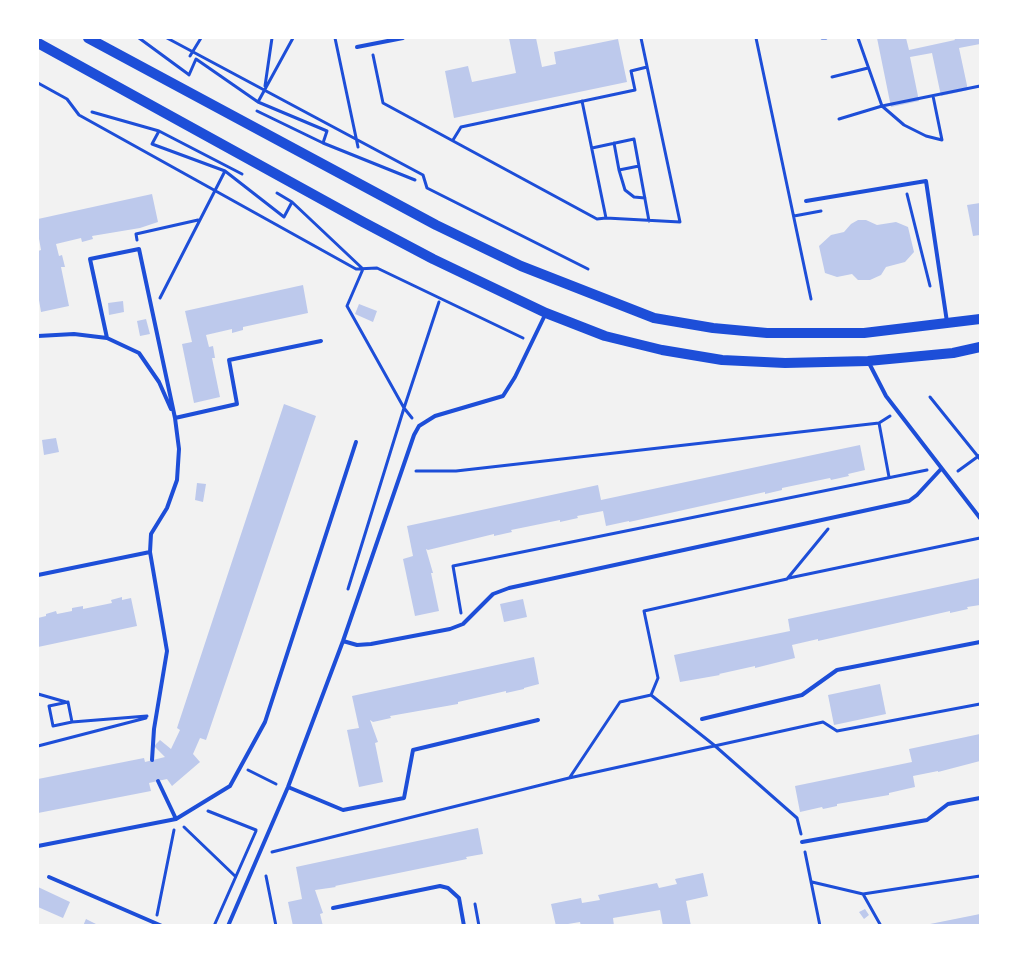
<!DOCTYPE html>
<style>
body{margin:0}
#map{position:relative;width:1018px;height:963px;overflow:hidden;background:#f2f2f2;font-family:Merriweather,serif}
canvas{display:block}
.frame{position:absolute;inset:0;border:39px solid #fff;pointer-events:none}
</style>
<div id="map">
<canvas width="1018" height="963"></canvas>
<div class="frame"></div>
</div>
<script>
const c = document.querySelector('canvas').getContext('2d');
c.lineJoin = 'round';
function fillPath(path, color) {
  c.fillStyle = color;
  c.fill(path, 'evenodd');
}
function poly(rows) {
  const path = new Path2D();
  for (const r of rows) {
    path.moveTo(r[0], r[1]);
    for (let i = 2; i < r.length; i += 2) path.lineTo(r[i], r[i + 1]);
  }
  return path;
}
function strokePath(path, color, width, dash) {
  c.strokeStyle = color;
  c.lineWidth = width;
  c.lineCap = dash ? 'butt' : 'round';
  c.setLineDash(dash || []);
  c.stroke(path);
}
fillPath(poly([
 [509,38,536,38,542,67,556,64,554,52,618,39,627,82,454,118,445,71,468,66,472,82,516,73],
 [877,38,906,38,909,50,955,40,954,38,980,38,980,44,959,48,968,90,941,96,932,53,910,57,919,101,891,107],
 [152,194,158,222,140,228,92,236,93,239,82,242,81,238,56,244,59,256,62,255,65,267,61,267,69,306,41,312,38,294,38,251,41,250,38,233,38,219],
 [980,203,980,235,973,236,967,205],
 [858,220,866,220,877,225,896,222,908,227,914,252,905,262,886,267,881,275,870,280,858,280,852,274,837,277,825,273,819,246,831,235,844,232,851,224],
 [303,285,308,313,243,327,243,330,232,333,232,329,206,335,209,347,213,346,215,358,212,358,220,397,194,403,182,344,192,342,185,311],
 [123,301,124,312,109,315,108,303],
 [359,304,377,311,373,322,355,314],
 [146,319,150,334,140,336,137,321],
 [284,404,316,416,206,740,200,738,193,754,200,762,172,786,167,779,149,783,151,791,38,813,38,779,144,758,145,762,165,757,154,746,160,740,171,749,180,730,177,728],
 [56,438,59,452,44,455,42,440],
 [860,445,865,470,848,474,849,476,831,480,830,478,782,488,782,490,765,494,765,492,629,522,629,521,606,526,603,511,577,516,578,518,560,522,560,520,511,530,512,532,494,536,494,534,428,550,426,549,433,573,431,573,439,611,415,616,403,559,413,556,407,526,598,485,601,500],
 [197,483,206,484,203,502,195,500],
 [980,578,980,605,967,607,968,609,950,613,950,611,818,641,818,639,792,645,795,658,755,668,755,666,719,674,720,675,680,682,674,655,790,631,788,619],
 [122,597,122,600,131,598,137,626,38,647,38,618,46,616,46,614,56,611,57,614,72,611,72,608,83,606,83,609,112,603,111,600],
 [523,599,527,617,504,622,500,604],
 [534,657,539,684,524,688,524,689,506,693,506,691,458,702,458,704,390,716,391,718,373,722,370,720,378,742,375,743,383,782,359,787,347,730,359,728,352,696],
 [880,684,886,714,834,725,828,695],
 [980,734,980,761,938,772,938,771,913,776,915,787,889,793,889,795,837,804,837,806,823,809,822,807,800,812,795,786,912,762,909,749],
 [478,828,483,854,466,857,467,859,335,886,336,887,315,890,323,913,320,914,323,926,293,926,288,902,302,899,296,867],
 [703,873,708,896,686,901,691,926,663,926,660,910,613,918,614,926,581,926,580,922,556,926,551,904,581,898,582,903,600,900,598,895,657,883,659,888,677,884,675,879],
 [38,887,70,902,63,918,38,907],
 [865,909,869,915,864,919,859,912],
 [980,914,980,926,930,926,930,924],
 [86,919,100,926,83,926]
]), '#bdc9ec');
strokePath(poly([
 [139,38,188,74],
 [167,38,423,175,427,188,588,269],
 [335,38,358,147],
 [756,38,811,299],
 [822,38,826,38],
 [858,38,882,106,980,86],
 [373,55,383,103,597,219,606,218,582,101],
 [190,56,201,38],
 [189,75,196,59,258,102,327,131,323,143],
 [832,77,868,68],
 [38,83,67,99,79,115,356,269,377,268,523,338],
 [265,86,272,38],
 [258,102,293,38],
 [257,111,323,143,415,180],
 [92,112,159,131,242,174],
 [839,119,882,106,904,125,926,136,942,140,933,96],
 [159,131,152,144,225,171,284,217,292,202],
 [453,140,461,127,635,90,631,71,647,67],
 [614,143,619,170],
 [592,148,634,139,649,221],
 [639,166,619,170,625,190,634,197,645,198],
 [277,193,292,202,363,269,347,306,404,408],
 [907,194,930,286],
 [794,216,821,211],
 [606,218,680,222,641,38],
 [137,240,136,234,198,220],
 [160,298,225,171],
 [930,397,980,459],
 [404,408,439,302],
 [879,423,890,416],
 [416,471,456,471,879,423,889,477],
 [958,471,980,455],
 [789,578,980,538],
 [348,589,404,408,412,418],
 [461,613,453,566,927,470],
 [38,694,66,702],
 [651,695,658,678,644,611,787,579,828,529],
 [68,702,72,722,53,726,49,706,68,702],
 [72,722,147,716],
 [38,746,146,718],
 [248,770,276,784],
 [570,777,620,702,651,695,714,745,797,818,801,834],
 [208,811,256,830],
 [184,827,235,876],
 [272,852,569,778,823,722,837,731,980,704],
 [805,852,820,926],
 [266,876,276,926],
 [812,882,863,894,881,926],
 [863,894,980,876],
 [475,904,479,926],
 [157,915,174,830],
 [214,926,256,831]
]), '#1d4ed8', 3);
strokePath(poly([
 [357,47,403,38],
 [806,201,926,181,947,322],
 [38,336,74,334,107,338,139,353,159,382,171,409],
 [107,338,90,259,139,249,175,418,179,449,177,480,167,508,151,534,150,552,167,651,154,729,152,760],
 [869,363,886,396,980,518],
 [175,418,237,404,229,360,321,341],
 [38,575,150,552],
 [343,641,357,645,371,644,450,629,463,624,493,594,509,588,909,501,917,495,941,469],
 [702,719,802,695,837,670,980,642],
 [158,781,176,819],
 [288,787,343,810,404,798,413,750,538,720],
 [802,842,927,820,948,804,980,798],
 [38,846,176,819,230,786,265,722,356,442],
 [49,877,162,926],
 [333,908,440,886,448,888,459,898,464,926],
 [228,926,288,787,343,641,414,435,419,426,435,416,503,396,515,377,545,315]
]), '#1d4ed8', 4);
strokePath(poly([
 [88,38,436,225,521,266,654,318,713,328,767,333,864,333,980,319],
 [38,43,363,222,433,259,546,313,605,336,662,350,722,360,785,363,868,361,953,353,980,347]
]), '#1d4ed8', 10);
</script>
